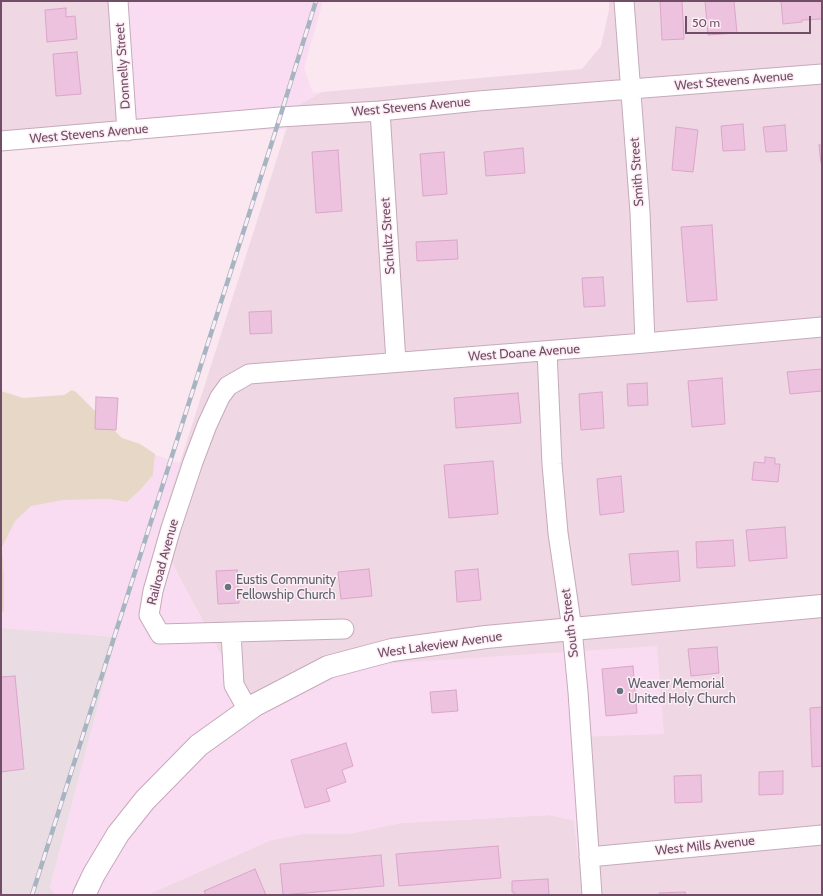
<!DOCTYPE html>
<style>
body{margin:0}
#map{position:relative;width:823px;height:896px;overflow:hidden;background:#fae7f0;font-family:Cabin,sans-serif}
canvas{display:block}
.frame{position:absolute;inset:0;border:2px solid #704f66;pointer-events:none}
.scale{position:absolute;left:685px;top:16px;width:126px;height:18px;box-sizing:border-box;border:2px solid #704f66;border-top:0;padding-left:5px;font-size:12px;line-height:14px;white-space:nowrap;color:#704f66;-webkit-text-stroke:3px #fdedf4;paint-order:stroke}
</style>
<div id="map">
<canvas width="823" height="896"></canvas>
<div class="frame"></div>
<div class="scale">50 m</div>
</div>
<script>
const c = document.querySelector('canvas').getContext('2d');
c.lineJoin = 'round';
function fillPath(path, color) {
  c.fillStyle = color;
  c.fill(path, 'evenodd');
}
function poly(rows) {
  const path = new Path2D();
  for (const r of rows) {
    path.moveTo(r[0], r[1]);
    for (let i = 2; i < r.length; i += 2) path.lineTo(r[i], r[i + 1]);
  }
  return path;
}
function strokePath(path, color, width, dash) {
  c.strokeStyle = color;
  c.lineWidth = width;
  c.lineCap = dash ? 'butt' : 'round';
  c.setLineDash(dash || []);
  c.stroke(path);
}
function label(font, color, halo, rows, align = 'center') {
  c.font = font + ' Cabin,sans-serif';
  c.lineWidth = 3;
  c.setLineDash([]);
  c.textBaseline = 'middle';
  c.strokeStyle = halo;
  c.fillStyle = color;
  for (const [text, x, y, turn = 0] of rows) {
    c.save();
    c.translate(x, y);
    c.rotate((+turn || 0) * Math.PI / 180);
    c.textAlign = isNaN(turn) ? turn : align;
    if (halo) c.strokeText(text, 0, 0);
    c.fillText(text, 0, 0);
    c.restore();
  }
}
fillPath(poly([
 [1,1,119,1,131,136,1,148],
 [609,1,822,1,822,596,485,627,245,700,157,535,293,108,322,92,582,69,601,46,609,10],
 [822,616,822,895,147,895,271,840,302,834,348,834,400,823,549,815,574,820,578,855,579,737,378,664,393,660,487,647]
]), '#f0d7e4');
fillPath(poly([
 [119,1,323,1,304,68,313,93,322,92,293,108,286,129,131,136],
 [155,455,180,463,157,535,245,700,74,895,55,895,50,887,116,637,1,628,1,614,4,611,4,575,2,547,15,521,31,505,63,500,109,499,127,502,153,475],
 [657,646,664,734,579,737,578,861,574,820,549,815,400,823,348,834,302,834,271,840,147,895,93,895,125,840,151,807,204,752,259,714,331,677,378,664]
]), '#f9dcf2');
fillPath(poly([
 [1,628,116,637,50,887,55,895,1,895]
]), '#e9dde3');
fillPath(poly([
 [72,390,76,392,122,438,140,444,155,454,153,475,140,490,127,502,109,499,63,500,31,506,15,521,2,547,4,575,4,611,1,614,1,391,23,398,64,395]
]), '#e6d7c7');
const building = poly([
 [660,1,682,1,684,39,662,40,660,1],
 [705,1,734,1,737,33,708,35,705,1],
 [781,1,822,1,822,19,802,20,802,22,783,24,781,1],
 [66,8,66,17,75,16,77,39,47,42,45,10,66,8],
 [77,52,81,94,56,96,53,54,77,52],
 [743,124,745,150,723,151,721,126,743,124],
 [785,125,787,151,766,152,763,127,785,125],
 [676,127,698,130,693,172,672,170,676,127],
 [819,145,822,145,822,163,821,163,819,145],
 [523,148,525,173,486,176,484,152,523,148],
 [338,150,342,211,316,213,312,152,338,150],
 [444,152,447,194,423,196,420,154,444,152],
 [712,225,717,300,687,302,681,227,712,225],
 [457,240,458,259,417,261,416,242,457,240],
 [603,277,605,306,584,307,582,278,603,277],
 [271,311,272,333,250,334,249,312,271,311],
 [822,369,822,391,790,394,787,372,822,369],
 [722,378,725,424,692,427,688,381,722,378],
 [647,383,648,405,628,406,627,384,647,383],
 [602,392,604,428,581,430,579,394,602,392],
 [518,393,521,423,456,428,454,398,518,393],
 [96,397,118,398,116,430,95,429,96,397],
 [765,457,775,458,775,464,780,464,778,482,752,480,754,462,765,463,765,457],
 [493,461,498,514,449,518,444,465,493,461],
 [621,476,624,512,600,515,597,479,621,476],
 [785,527,787,558,749,561,746,530,785,527],
 [733,540,735,566,697,568,696,542,733,540],
 [678,551,680,581,632,585,629,554,678,551],
 [369,569,372,596,341,599,338,572,369,569],
 [478,569,481,600,457,602,455,571,478,569],
 [237,570,239,603,218,604,216,571,237,570],
 [717,647,719,673,691,676,688,649,717,647],
 [633,666,637,713,606,716,602,669,633,666],
 [15,676,24,769,1,772,1,677,15,676],
 [456,690,458,711,432,713,430,692,456,690],
 [822,707,822,766,812,767,810,708,822,707],
 [346,743,353,766,342,770,346,782,326,789,330,801,305,808,291,760,346,743],
 [783,771,783,794,759,795,759,772,783,771],
 [701,775,702,802,675,803,674,776,701,775],
 [498,846,501,878,399,886,396,854,498,846],
 [381,855,384,886,283,895,280,864,381,855],
 [255,869,266,895,206,895,204,891,255,869],
 [548,879,549,895,514,895,514,892,512,892,512,881,548,879],
 [685,892,686,895,660,895,659,893,685,892]
]);
fillPath(building, '#ecc2de');
strokePath(building, '#dca5cb', 1);
const street = poly([
 [118,1,127,131],
 [624,1,640,212,645,343],
 [380,111,396,362],
 [1,141,280,117,380,111,478,101,822,74],
 [547,351,552,464,558,533,572,629,578,692,592,895],
 [344,629,160,634,149,615,153,591,171,528,193,462,207,425,220,397,228,386,249,374,645,343,822,327],
 [231,633,234,685,248,710],
 [589,857,822,835]
]);
const secondary = poly([
 [84,895,94,874,118,834,145,800,199,745,255,705,328,667,392,650,486,637,822,606]
]);
strokePath(street, '#c5aabb', 21);
strokePath(secondary, '#c7a8bc', 24);
strokePath(street, '#fff', 19);
strokePath(secondary, '#fff', 22);
const rail = poly([
 [32,895,280,117,316,1]
]);
strokePath(rail, '#a7b5c2', 4.5);
strokePath(rail, '#fdedf4', 3, [9]);
for (const [x, y, r, color] of [
 [228,587,4,"#6b7280"],
 [620,691,4,"#6b7280"]
]) {
  const dot = new Path2D();
  dot.arc(x, y, r, 0, 2 * Math.PI);
  c.fillStyle = color;
  c.fill(dot);
  strokePath(dot, '#fdedf4', 1.5);
}
label('13px', '#704f66', '#fdedf4', [
 ["Donnelly Street",123,66,-94],
 ["West Stevens Avenue",734,81,-5],
 ["West Stevens Avenue",411,107,-5],
 ["West Stevens Avenue",89,134,-5],
 ["Smith Street",637,172,-94],
 ["Schultz Street",388,236,-94],
 ["West Doane Avenue",524,353,-4],
 ["Railroad Avenue",163,562,-75],
 ["South Street",570,623,-97],
 ["West Lakeview Avenue",440,645,-8],
 ["West Mills Avenue",705,846,-6]
]);
label('13px', '#5b616d', '#fdedf4', [
 ["Eustis Community",236,580],
 ["Fellowship Church",236,595],
 ["Weaver Memorial",628,684],
 ["United Holy Church",628,699]
], 'left');
</script>
